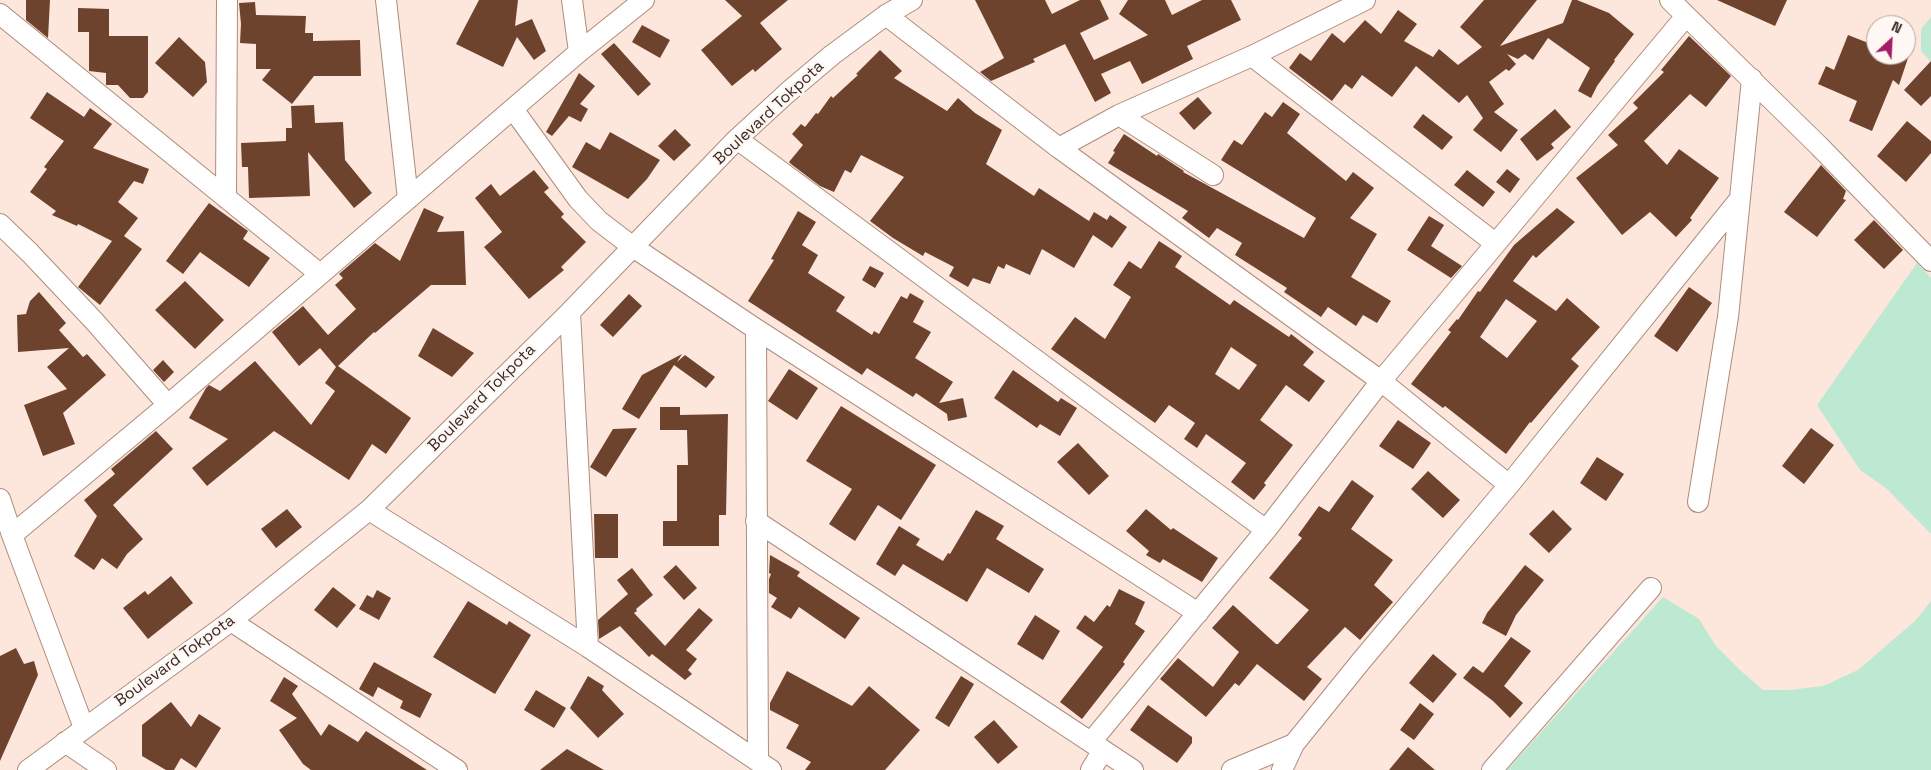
<!DOCTYPE html>
<style>
body{margin:0}
#map{position:relative;width:1931px;height:770px;overflow:hidden;background:#fde6db;font-family:"Space Grotesk",sans-serif}
canvas{display:block}
.north{position:absolute;left:1866px;top:15px;width:50px;height:50px;box-sizing:border-box;background:#fef7f3;border:1px solid #afa5a0;border-radius:50%;rotate:25deg;font-size:14px;font-weight:700;line-height:20px;text-align:center;color:#382a23}
.north::after{content:'';display:block;margin:auto;width:18px;height:22px;background:#a21c68;clip-path:polygon(50% 0,100% 100%,50% 72%,0 100%)}
</style>
<div id="map">
<canvas width="1931" height="770"></canvas>
<div class="north">N</div>
</div>
<script>
const c = document.querySelector('canvas').getContext('2d');
c.lineJoin = 'round';
function fillPath(path, color) {
  c.fillStyle = color;
  c.fill(path, 'evenodd');
}
function poly(rows) {
  const path = new Path2D();
  for (const r of rows) {
    path.moveTo(r[0], r[1]);
    for (let i = 2; i < r.length; i += 2) path.lineTo(r[i], r[i + 1]);
  }
  return path;
}
function strokePath(path, color, width, dash) {
  c.strokeStyle = color;
  c.lineWidth = width;
  c.lineCap = dash ? 'butt' : 'round';
  c.setLineDash(dash || []);
  c.stroke(path);
}
function label(font, color, halo, rows, align = 'center') {
  c.font = font + ' "Space Grotesk",sans-serif';
  c.lineWidth = 5;
  c.setLineDash([]);
  c.textBaseline = 'middle';
  c.strokeStyle = halo;
  c.fillStyle = color;
  for (const [text, x, y, turn = 0] of rows) {
    c.save();
    c.translate(x, y);
    c.rotate((+turn || 0) * Math.PI / 180);
    c.textAlign = isNaN(turn) ? turn : align;
    if (halo) c.strokeText(text, 0, 0);
    c.fillText(text, 0, 0);
    c.restore();
  }
}
fillPath(poly([
 [1931,17,1931,62,1921,51,1921,29],
 [1917,263,1931,278,1931,534,1886,488,1860,470,1817,405],
 [1663,597,1699,619,1716,646,1741,671,1763,690,1789,690,1823,686,1858,670,1915,621,1931,601,1931,770,1507,770]
]), '#bde9d3');
fillPath(poly([
 [26,0,50,0,48,38,26,20],
 [479,0,518,0,515,26,532,19,546,51,534,60,517,37,503,67,456,44],
 [725,0,788,0,760,23,782,49,755,72,753,69,732,86,701,50,742,16],
 [975,0,1045,0,1052,14,1080,0,1100,0,1109,19,1080,33,1094,60,1148,35,1119,14,1128,0,1165,0,1172,15,1202,0,1231,0,1241,20,1187,46,1193,59,1142,84,1130,61,1101,74,1111,93,1095,102,1065,44,1033,59,1035,62,991,81,980,72,1004,58],
 [1484,0,1537,0,1500,46,1563,23,1572,0,1577,0,1609,13,1634,34,1614,60,1615,61,1597,86,1591,98,1578,91,1590,68,1548,38,1533,60,1525,54,1518,59,1507,54,1516,64,1509,71,1506,69,1489,82,1504,104,1494,112,1518,130,1501,152,1473,130,1483,118,1467,95,1459,103,1416,66,1392,97,1362,75,1352,89,1345,84,1332,101,1289,68,1300,53,1311,61,1332,33,1344,43,1365,20,1381,34,1398,10,1417,24,1404,41,1433,57,1439,49,1458,65,1482,47,1460,27],
 [1717,0,1787,0,1775,26],
 [255,2,256,15,306,16,305,33,313,33,313,41,360,40,361,76,314,76,292,104,262,80,271,69,256,69,256,44,240,43,241,24,239,3],
 [78,8,109,9,109,36,148,36,148,92,143,98,130,98,118,85,106,85,106,73,89,71,89,32,78,32],
 [642,25,670,40,660,58,632,42],
 [1848,35,1876,46,1876,55,1909,55,1899,85,1893,80,1872,131,1849,121,1857,101,1818,84,1826,66,1834,70],
 [1689,36,1731,76,1706,107,1690,94,1644,141,1667,165,1679,149,1719,178,1690,218,1692,220,1676,237,1650,212,1622,235,1576,178,1618,145,1608,135,1638,108,1633,103,1664,72,1661,70],
 [179,37,205,62,207,82,193,97,155,63],
 [614,43,651,84,638,96,601,54],
 [880,50,902,71,894,78,947,111,958,98,975,113,1002,130,986,164,1034,196,1039,188,1089,221,1094,212,1107,220,1110,215,1127,227,1112,248,1093,235,1074,268,1042,249,1030,275,1006,264,1004,269,998,266,990,284,973,278,968,287,949,276,954,267,925,252,923,256,893,238,870,221,904,177,861,155,851,173,845,170,834,192,820,186,791,164,789,162,803,145,792,134,801,124,805,127,816,113,818,114,831,96,833,98,858,75,856,74],
 [1931,61,1931,96,1921,106,1904,90],
 [579,73,595,86,580,104,588,109,581,122,569,116,552,136,546,132],
 [47,92,84,117,90,108,112,124,93,148,149,169,143,184,134,181,118,202,138,218,124,236,142,249,100,305,78,287,112,241,78,224,77,226,52,215,56,211,30,192,47,169,44,167,64,141,30,118],
 [1198,97,1212,113,1194,130,1179,113],
 [1283,102,1300,114,1287,133,1346,181,1353,172,1374,188,1350,218,1377,234,1351,277,1391,301,1377,323,1363,315,1356,326,1328,307,1321,317,1284,292,1287,288,1235,255,1242,243,1217,228,1209,238,1182,218,1188,211,1108,163,1115,152,1113,151,1124,134,1157,156,1158,154,1184,171,1183,172,1304,238,1316,218,1221,160,1234,140,1242,145,1265,112,1272,117],
 [314,105,315,123,343,122,345,160,372,193,354,208,308,152,310,196,249,198,248,167,242,167,241,143,286,141,286,128,292,128,291,106],
 [1555,109,1571,127,1551,144,1554,148,1537,161,1520,139],
 [1423,114,1453,137,1442,150,1413,127],
 [1907,121,1931,141,1931,153,1906,182,1877,156],
 [675,129,691,145,674,161,658,146],
 [610,132,660,160,647,179,628,199,572,167,586,142,600,150],
 [1821,165,1846,191,1843,199,1846,200,1817,237,1784,212],
 [1507,169,1520,179,1510,193,1496,182],
 [534,170,549,188,544,192,564,214,561,217,586,242,561,267,564,270,529,299,484,247,502,232,475,198,491,184,500,196],
 [1467,170,1495,192,1483,207,1454,185],
 [209,203,248,231,243,239,270,258,249,287,200,252,183,274,166,261],
 [424,208,444,217,437,232,464,231,466,285,431,285,375,333,374,332,338,366,411,418,386,454,372,444,349,480,274,431,207,486,192,468,228,439,189,418,206,388,209,385,220,391,255,361,311,425,335,391,325,383,336,367,320,348,299,366,272,332,303,306,328,335,356,309,335,285,343,278,339,274,375,243,400,261],
 [1557,208,1575,222,1536,258,1533,255,1513,281,1556,311,1567,298,1600,327,1571,359,1579,366,1531,423,1530,422,1506,454,1445,406,1443,408,1411,384,1451,332,1448,330,1457,319,1458,320,1478,291,1480,292,1514,245],
 [1506,299,1537,321,1507,358,1480,337],
 [798,211,816,222,802,245,818,255,808,273,845,297,836,311,872,335,874,331,879,334,901,296,907,299,910,293,924,301,913,322,931,332,915,358,953,382,939,403,963,398,967,417,948,421,947,414,916,393,913,397,867,368,862,375,748,301,774,260,771,259],
 [1429,216,1444,225,1431,246,1462,266,1451,278,1407,250],
 [1874,220,1903,250,1884,269,1854,240],
 [1159,241,1182,256,1175,267,1230,305,1234,300,1289,337,1291,334,1314,352,1303,365,1325,381,1309,402,1286,385,1260,420,1293,445,1264,483,1266,485,1254,500,1231,482,1246,463,1206,434,1197,448,1184,439,1195,423,1169,405,1155,423,1051,349,1075,317,1105,339,1131,297,1113,285,1129,261,1141,269],
 [1231,347,1257,365,1239,390,1215,374],
 [870,266,884,273,875,288,862,280],
 [185,281,224,320,195,349,155,310],
 [1689,287,1712,303,1677,352,1654,336],
 [39,292,66,323,59,330,83,357,87,354,106,375,63,413,75,444,43,456,24,405,67,389,47,367,69,348,18,352,17,315,26,314,30,301],
 [629,294,642,306,613,337,600,325],
 [433,328,474,353,452,377,418,356],
 [682,354,677,362,685,355,715,377,706,388,674,365,639,419,622,409,642,375],
 [163,360,174,372,164,382,153,370],
 [789,369,818,388,797,420,768,401],
 [1013,370,1058,402,1061,398,1077,408,1060,436,1040,424,1037,428,994,398],
 [841,406,936,465,901,520,878,505,855,541,829,524,852,489,806,461],
 [660,407,680,407,680,415,728,414,726,515,719,515,719,546,663,546,663,521,677,521,677,465,688,465,687,430,660,430],
 [1398,420,1431,443,1413,469,1379,446],
 [637,428,606,477,590,467,613,429],
 [1811,428,1834,445,1804,484,1782,466],
 [156,431,173,449,113,505,143,539,127,554,117,569,102,558,94,570,74,556,97,516,84,500,115,474,111,469],
 [1078,443,1109,476,1089,495,1057,462],
 [1597,457,1624,474,1606,501,1580,483],
 [1428,471,1460,500,1443,518,1411,489],
 [1352,480,1374,496,1351,529,1393,560,1374,585,1393,602,1360,640,1345,627,1307,667,1322,679,1304,701,1257,664,1239,686,1235,683,1206,717,1160,679,1178,658,1213,687,1239,652,1212,628,1233,605,1276,644,1278,644,1309,610,1269,578,1302,538,1298,535,1319,506,1329,512],
 [287,509,302,527,276,548,261,529],
 [1146,509,1171,530,1173,528,1218,558,1202,582,1163,559,1160,563,1146,555,1149,551,1126,531],
 [976,510,1004,526,996,539,1044,569,1029,593,987,568,967,602,903,564,895,576,876,564,899,526,920,539,916,545,943,561,948,553,950,554],
 [1553,510,1572,529,1549,553,1529,534],
 [594,514,618,514,618,558,595,558],
 [770,555,800,572,797,576,860,618,845,639,799,607,791,619,771,607,777,598,769,593,769,579,771,574,769,573],
 [676,565,697,588,684,600,663,577],
 [1525,565,1544,580,1516,615,1506,636,1482,623,1487,613],
 [632,568,653,595,636,609,637,611,634,613,665,646,699,608,713,620,686,650,697,659,688,670,692,674,685,680,652,654,649,657,620,626,599,639,598,620,628,594,617,580],
 [171,576,193,603,148,639,123,608,145,591,148,595],
 [333,587,356,605,337,628,314,610],
 [1119,589,1145,602,1135,624,1145,631,1123,662,1125,664,1082,719,1060,702,1103,647,1076,628,1085,615,1094,622,1107,605,1110,607],
 [377,590,391,598,379,620,359,609,367,595,373,598],
 [468,601,507,625,509,621,531,635,495,694,433,657],
 [1035,615,1060,631,1043,660,1017,644],
 [1511,637,1531,651,1504,686,1523,703,1510,718,1493,701,1463,678,1473,666,1483,673],
 [16,648,24,664,34,661,38,675,0,761,0,656],
 [1433,654,1457,674,1433,703,1409,683],
 [374,662,432,694,420,718,400,708,403,701,378,687,373,697,359,689],
 [787,671,852,706,869,686,920,730,885,770,805,770,811,762,786,748,799,725,770,710,770,703],
 [588,676,604,686,602,690,624,714,598,738,570,708],
 [961,676,974,684,949,727,935,718],
 [284,677,298,686,292,694,321,736,329,724,358,742,366,731,427,770,311,770,303,764,279,730,297,718,270,701],
 [536,690,566,708,554,728,524,710],
 [171,702,191,727,199,714,221,728,196,768,181,758,174,770,166,770,142,756,142,725],
 [1420,703,1434,714,1414,740,1400,730],
 [1148,705,1192,737,1192,743,1177,763,1130,730],
 [994,720,1018,747,998,764,974,737],
 [1408,747,1435,770,1389,770],
 [567,749,604,770,540,770]
]), '#6e432d');
const minor = poly([
 [386,0,408,199],
 [572,0,579,52],
 [1670,0,1819,146,1931,261],
 [0,14,320,274],
 [886,15,1059,148,1381,381,1509,485],
 [1252,56,1495,243],
 [513,109,578,199,599,221,633,247,756,329,1198,613],
 [1119,115,1213,175],
 [737,139,1266,530],
 [1059,148,1119,115,1252,56,1365,0],
 [226,198,227,0],
 [0,224,30,253,95,322,168,405],
 [570,312,588,647],
 [756,329,758,761],
 [0,499,12,535,84,728],
 [1698,502,1728,317,1752,79],
 [369,510,588,647,771,770],
 [756,521,1133,770],
 [12,535,168,405,579,52,644,0],
 [231,621,457,770],
 [65,742,106,770],
 [1091,742,1266,530,1381,381,1686,16],
 [28,770,231,621,369,510,570,312,737,139,787,93,832,55,886,15,912,0],
 [1091,770,1103,750],
 [1232,770,1294,744],
 [1282,770,1294,744,1362,660,1509,485,1739,200],
 [1492,770,1651,588]
]);
strokePath(minor, '#ae8d7c', 22);
strokePath(minor, '#fff', 20);
label('16px', '#382a23', '#fef7f3', [
 ["Boulevard Tokpota",769,113,-43],
 ["Boulevard Tokpota",482,398,-45],
 ["Boulevard Tokpota",175,661,-36]
]);
</script>
